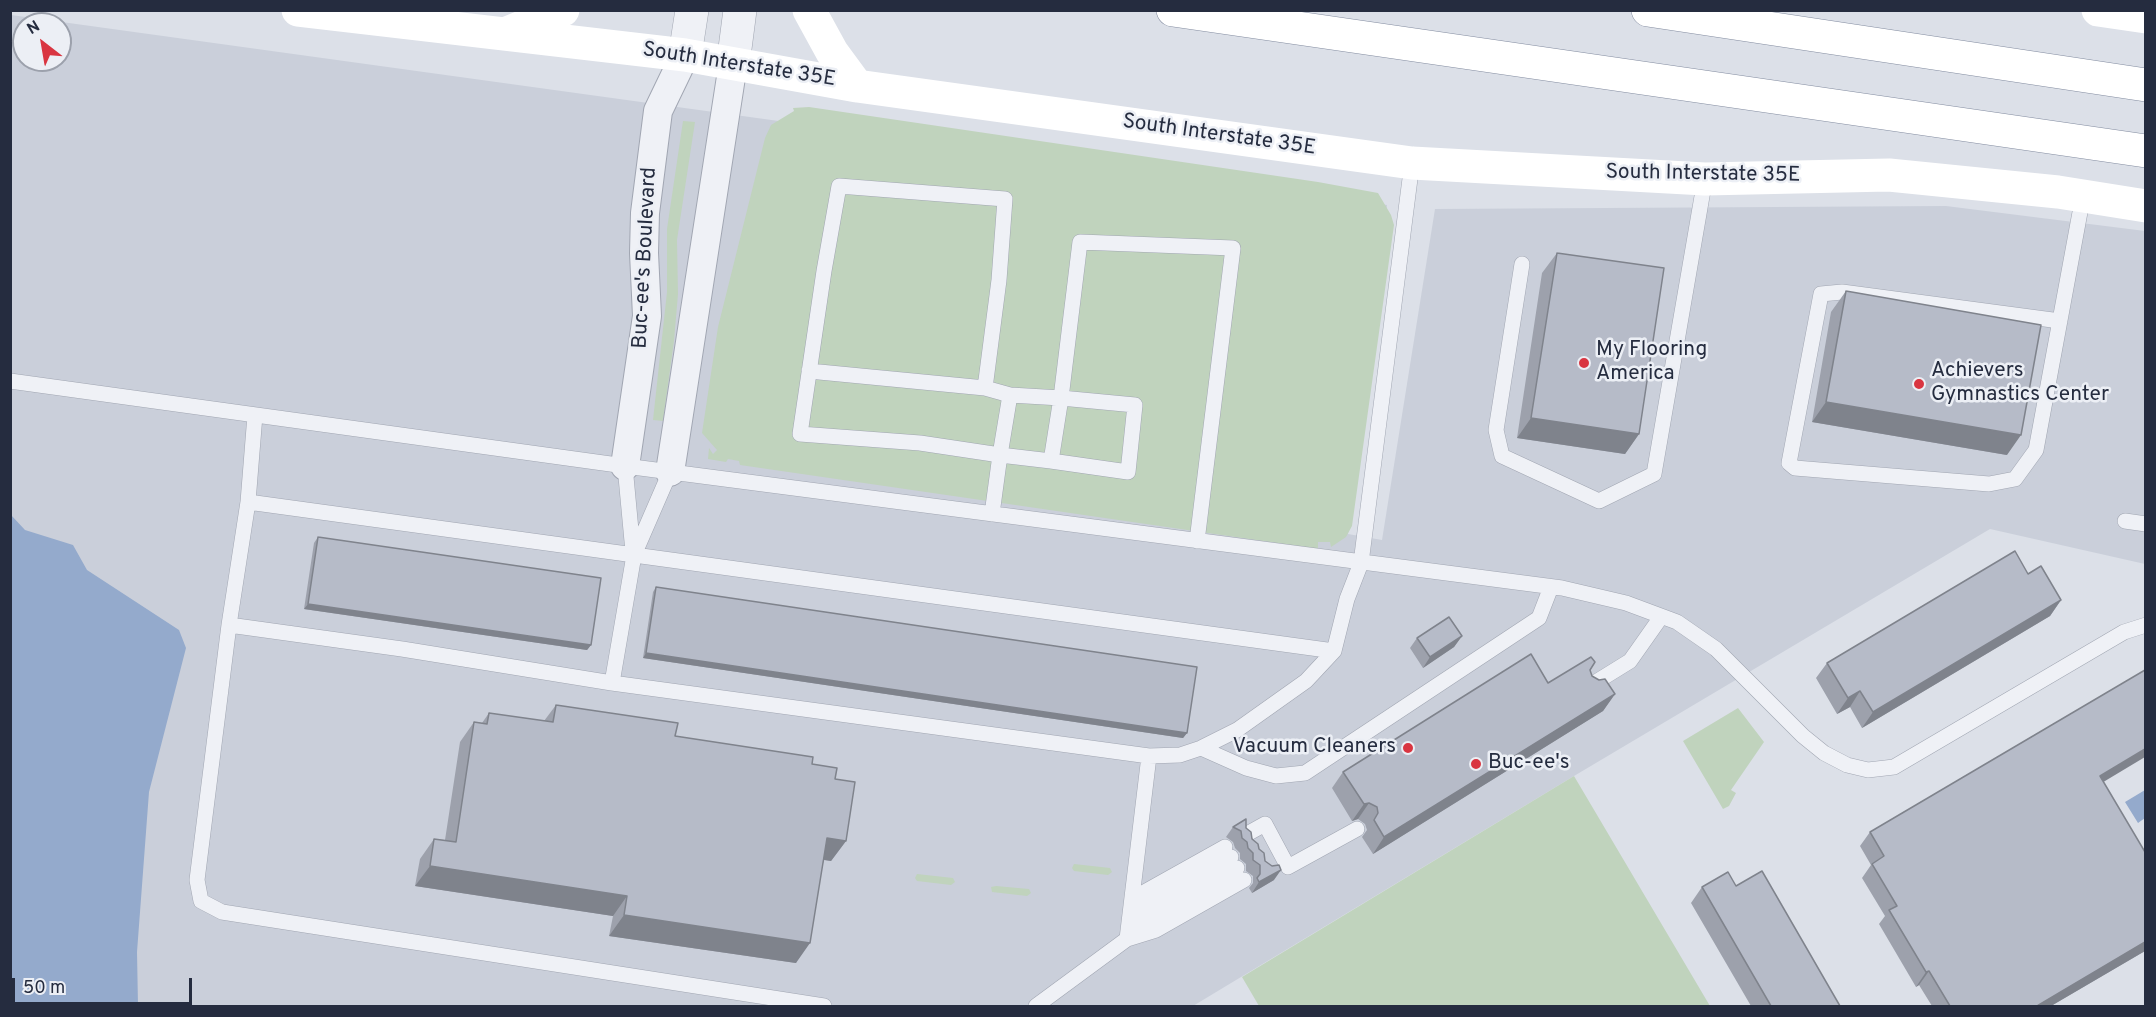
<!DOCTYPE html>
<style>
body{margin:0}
#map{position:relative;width:2156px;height:1017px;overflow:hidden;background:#dce0e8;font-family:Overpass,sans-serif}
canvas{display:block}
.frame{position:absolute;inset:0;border:12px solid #252c3f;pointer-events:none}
.north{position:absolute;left:12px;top:12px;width:60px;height:60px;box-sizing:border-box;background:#eceff5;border:2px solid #9ca1ac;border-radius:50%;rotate:329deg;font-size:16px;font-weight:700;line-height:24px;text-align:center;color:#252c3f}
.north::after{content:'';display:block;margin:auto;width:21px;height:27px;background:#d93541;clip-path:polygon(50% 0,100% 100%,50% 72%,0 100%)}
.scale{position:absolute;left:12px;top:978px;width:180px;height:27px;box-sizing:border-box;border:3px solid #252c3f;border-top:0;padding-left:8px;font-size:18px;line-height:21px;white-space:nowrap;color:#252c3f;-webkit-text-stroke:4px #eceff5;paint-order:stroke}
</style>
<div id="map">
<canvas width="2156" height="1017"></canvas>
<div class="frame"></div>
<div class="north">N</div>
<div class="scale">50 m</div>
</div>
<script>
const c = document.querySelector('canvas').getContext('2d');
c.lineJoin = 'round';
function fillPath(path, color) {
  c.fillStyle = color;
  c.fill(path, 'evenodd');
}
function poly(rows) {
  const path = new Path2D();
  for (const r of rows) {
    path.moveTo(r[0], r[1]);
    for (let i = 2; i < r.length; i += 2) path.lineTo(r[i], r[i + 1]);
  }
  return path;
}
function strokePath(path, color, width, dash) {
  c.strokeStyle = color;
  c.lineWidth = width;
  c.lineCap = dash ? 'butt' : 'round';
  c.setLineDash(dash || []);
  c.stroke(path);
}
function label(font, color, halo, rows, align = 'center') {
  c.font = font + ' Overpass,sans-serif';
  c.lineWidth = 5;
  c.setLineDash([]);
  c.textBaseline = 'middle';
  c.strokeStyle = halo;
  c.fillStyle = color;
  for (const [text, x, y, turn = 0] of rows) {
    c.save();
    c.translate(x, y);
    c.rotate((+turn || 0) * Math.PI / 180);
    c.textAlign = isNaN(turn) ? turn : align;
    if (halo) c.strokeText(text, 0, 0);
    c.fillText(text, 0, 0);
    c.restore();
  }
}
fillPath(poly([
 [11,15,1387,205,1348,534,1382,540,1435,209,1946,206,2145,231,2145,564,1990,529,1574,776,1193,1006,11,1006],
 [24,24,60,24,60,60,24,60]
]), '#cacfda');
fillPath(poly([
 [809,107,1318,182,1378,193,1391,215,1394,225,1352,526,1346,537,1331,547,1330,542,1318,542,1318,549,740,465,739,461,728,459,726,462,708,459,709,448,713,454,717,450,702,433,718,327,765,138,771,125,794,111,793,108],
 [683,121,695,122,677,240,678,294,674,341,663,421,653,420,667,292,667,229],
 [1738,708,1764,742,1731,790,1736,793,1729,806,1723,809,1683,741],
 [1574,776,1710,1006,1259,1006,1242,977],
 [1074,864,1110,868,1112,872,1108,875,1074,871,1072,868],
 [917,874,953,878,955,882,951,885,917,881,915,878],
 [996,886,1029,889,1031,893,1027,896,992,892,991,887]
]), '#c0d3bd');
fillPath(poly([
 [11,515,25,530,73,545,87,570,179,630,186,648,149,792,137,952,138,1006,11,1006],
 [2145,790,2145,818,2138,823,2125,802]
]), '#94aacc');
const service = poly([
 [1522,264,1496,430,1502,456,1599,501,1654,474,1705,179],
 [2060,321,1842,292,1821,294,1789,463,1795,468,1989,484,2015,479,2036,450,2083,196],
 [809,371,985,388],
 [10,381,625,466,1562,588,1626,603,1677,622,1716,649,1803,736,1824,753,1847,765,1868,770,1894,767,2124,632,2146,625],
 [1010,395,1061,398,1080,242,1233,248,1197,541],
 [255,415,248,502,229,625,197,880,201,901,222,912,824,1006],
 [625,466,633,552],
 [248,502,1334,651],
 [992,514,1000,455,1010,395,985,388,999,280,1005,199,839,186,824,271,800,434,920,443,1000,455,1051,461,1061,398,1135,405,1128,472,1051,461],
 [2125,521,2146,524],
 [229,625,402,649,612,683,1149,756],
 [612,683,634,555,670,472],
 [1588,687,1630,661,1661,617],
 [1201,748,1246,768,1276,776,1305,773,1539,618,1551,587],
 [1247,834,1265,824,1288,867,1357,829],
 [1132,899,1225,847],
 [1130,914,1231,857],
 [1129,930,1237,868],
 [1127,939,1156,930,1244,880],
 [1036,1006,1127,939,1149,756,1180,755,1201,748,1237,730,1306,681,1334,651,1347,599,1361,563,1412,163]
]);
const minor = poly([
 [625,466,647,316,644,253,645,213,658,111,685,55],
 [670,472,733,64]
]);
const tertiary = poly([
 [685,55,692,10],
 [733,64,740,10]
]);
const motorway = poly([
 [1173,10,2146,151],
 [1648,10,2146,85]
]);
strokePath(service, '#a1a6b2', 16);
strokePath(minor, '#a1a6b2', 30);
strokePath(tertiary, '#a1a6b2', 34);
strokePath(motorway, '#838ca0', 34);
strokePath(service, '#eff1f6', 15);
strokePath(minor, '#eff1f6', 28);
strokePath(tertiary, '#eff1f6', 33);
strokePath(poly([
 [298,10,685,55,857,86,1412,163,1705,179,1889,175,2058,192,2146,206],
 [809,10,832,52,857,86],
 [2098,10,2146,17],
 [507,33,563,10]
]), '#fff', 33);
strokePath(motorway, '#fff', 33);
fillPath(poly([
 [1557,253,1639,434,1625,454,1517,438,1542,273],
 [1846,291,2007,455,1812,422,1831,312],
 [318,537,591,645,587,650,304,609,314,543],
 [2028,574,2061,600,2050,616,1862,728,1850,707,1837,714,1816,678,1827,663],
 [656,587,1187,733,1183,738,643,658,653,592],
 [1462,636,1454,647,1423,668,1410,648,1417,638],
 [1590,670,1592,676,1615,694,1603,711,1373,854,1362,837,1367,830,1365,824,1358,819,1352,821,1332,788,1343,772,1548,683],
 [556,705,675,736,812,764,835,779,846,841,831,861,824,860,796,963,609,936,613,916,415,886,420,859,434,839,445,840,460,742,474,722,482,723,489,713,544,721],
 [2103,782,2145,852,2145,951,2051,1006,1932,1006,1919,985,1916,987,1879,924,1885,916,1862,878,1871,865,1860,846,1870,832],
 [1233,827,1246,828,1259,849,1274,880,1252,893,1249,888,1253,883,1253,876,1246,871,1246,864,1240,859,1240,853,1235,848,1233,842,1226,837],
 [1736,886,1840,1006,1751,1006,1691,903,1702,887]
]), '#9da1ac');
fillPath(poly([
 [1826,402,2021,435,2007,455,1812,422],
 [1531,418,1639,434,1625,454,1517,438],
 [2061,600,2050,616,1862,728,1873,712],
 [308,604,591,645,587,650,304,609],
 [1462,636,1454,647,1423,668,1430,657],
 [646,653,1187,733,1183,738,643,658],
 [1860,691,1850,707,1837,714,1848,698],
 [1615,694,1603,711,1373,854,1384,837],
 [2145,749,2145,757,2090,790,2100,776],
 [1369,803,1358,819,1352,821,1364,804],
 [827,838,846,841,831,861,813,858],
 [430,866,627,896,613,916,415,886],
 [1281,870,1274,880,1252,893,1259,882],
 [624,915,810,943,796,963,609,936],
 [2145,942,2145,951,2051,1006,2037,1006],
 [1929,971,1919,985,1916,987,1926,972]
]), '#7f838c');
const building = poly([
 [1557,253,1664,268,1639,434,1531,418,1557,253],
 [1846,291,2041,325,2021,435,1826,402,1846,291],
 [318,537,601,578,591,645,308,604,318,537],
 [2015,551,2028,574,2041,566,2061,600,1873,712,1860,691,1848,698,1827,663,2015,551],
 [656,587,1197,667,1187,733,646,653,656,587],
 [1449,617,1462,636,1430,657,1417,638,1449,617],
 [1531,654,1548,683,1591,657,1595,662,1590,670,1592,676,1599,680,1605,679,1615,694,1384,837,1374,820,1378,813,1377,807,1369,803,1364,804,1343,772,1531,654],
 [2145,670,2145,749,2100,776,2145,852,2145,942,2037,1006,1950,1006,1929,971,1926,972,1889,910,1897,906,1872,864,1884,856,1870,832,2145,670],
 [556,705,678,723,675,736,813,757,812,764,837,768,835,779,855,782,846,841,827,838,810,943,624,915,627,896,430,866,434,839,456,842,474,722,487,724,489,713,553,722,556,705],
 [1246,819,1246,828,1251,832,1252,839,1258,844,1259,849,1264,853,1265,861,1272,866,1279,865,1281,870,1259,882,1257,878,1260,874,1260,865,1253,860,1253,853,1248,848,1247,842,1242,838,1241,831,1233,827,1246,819],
 [1762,871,1840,1006,1771,1006,1702,887,1728,872,1736,886,1762,871]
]);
fillPath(building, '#b6bbc8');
strokePath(building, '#7f838c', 1.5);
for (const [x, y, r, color] of [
 [1584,363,6,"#d93541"],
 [1919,384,6,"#d93541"],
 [1408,748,6,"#d93541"],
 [1476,764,6,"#d93541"]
]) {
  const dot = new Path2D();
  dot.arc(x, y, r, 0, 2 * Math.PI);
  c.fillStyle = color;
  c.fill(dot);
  strokePath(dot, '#eceff5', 2);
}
label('21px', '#252c3f', '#eceff5', [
 ["South Interstate 35E",739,66,9],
 ["South Interstate 35E",1219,136,8],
 ["South Interstate 35E",1703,175,1],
 ["Buc-ee's Boulevard",646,258,-87]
]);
label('21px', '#252c3f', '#eceff5', [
 ["My Flooring",1596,351],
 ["America",1596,375],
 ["Achievers",1931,372],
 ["Gymnastics Center",1931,396],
 ["Vacuum Cleaners",1396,748,"right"],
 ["Buc-ee's",1488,764]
], 'left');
</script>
